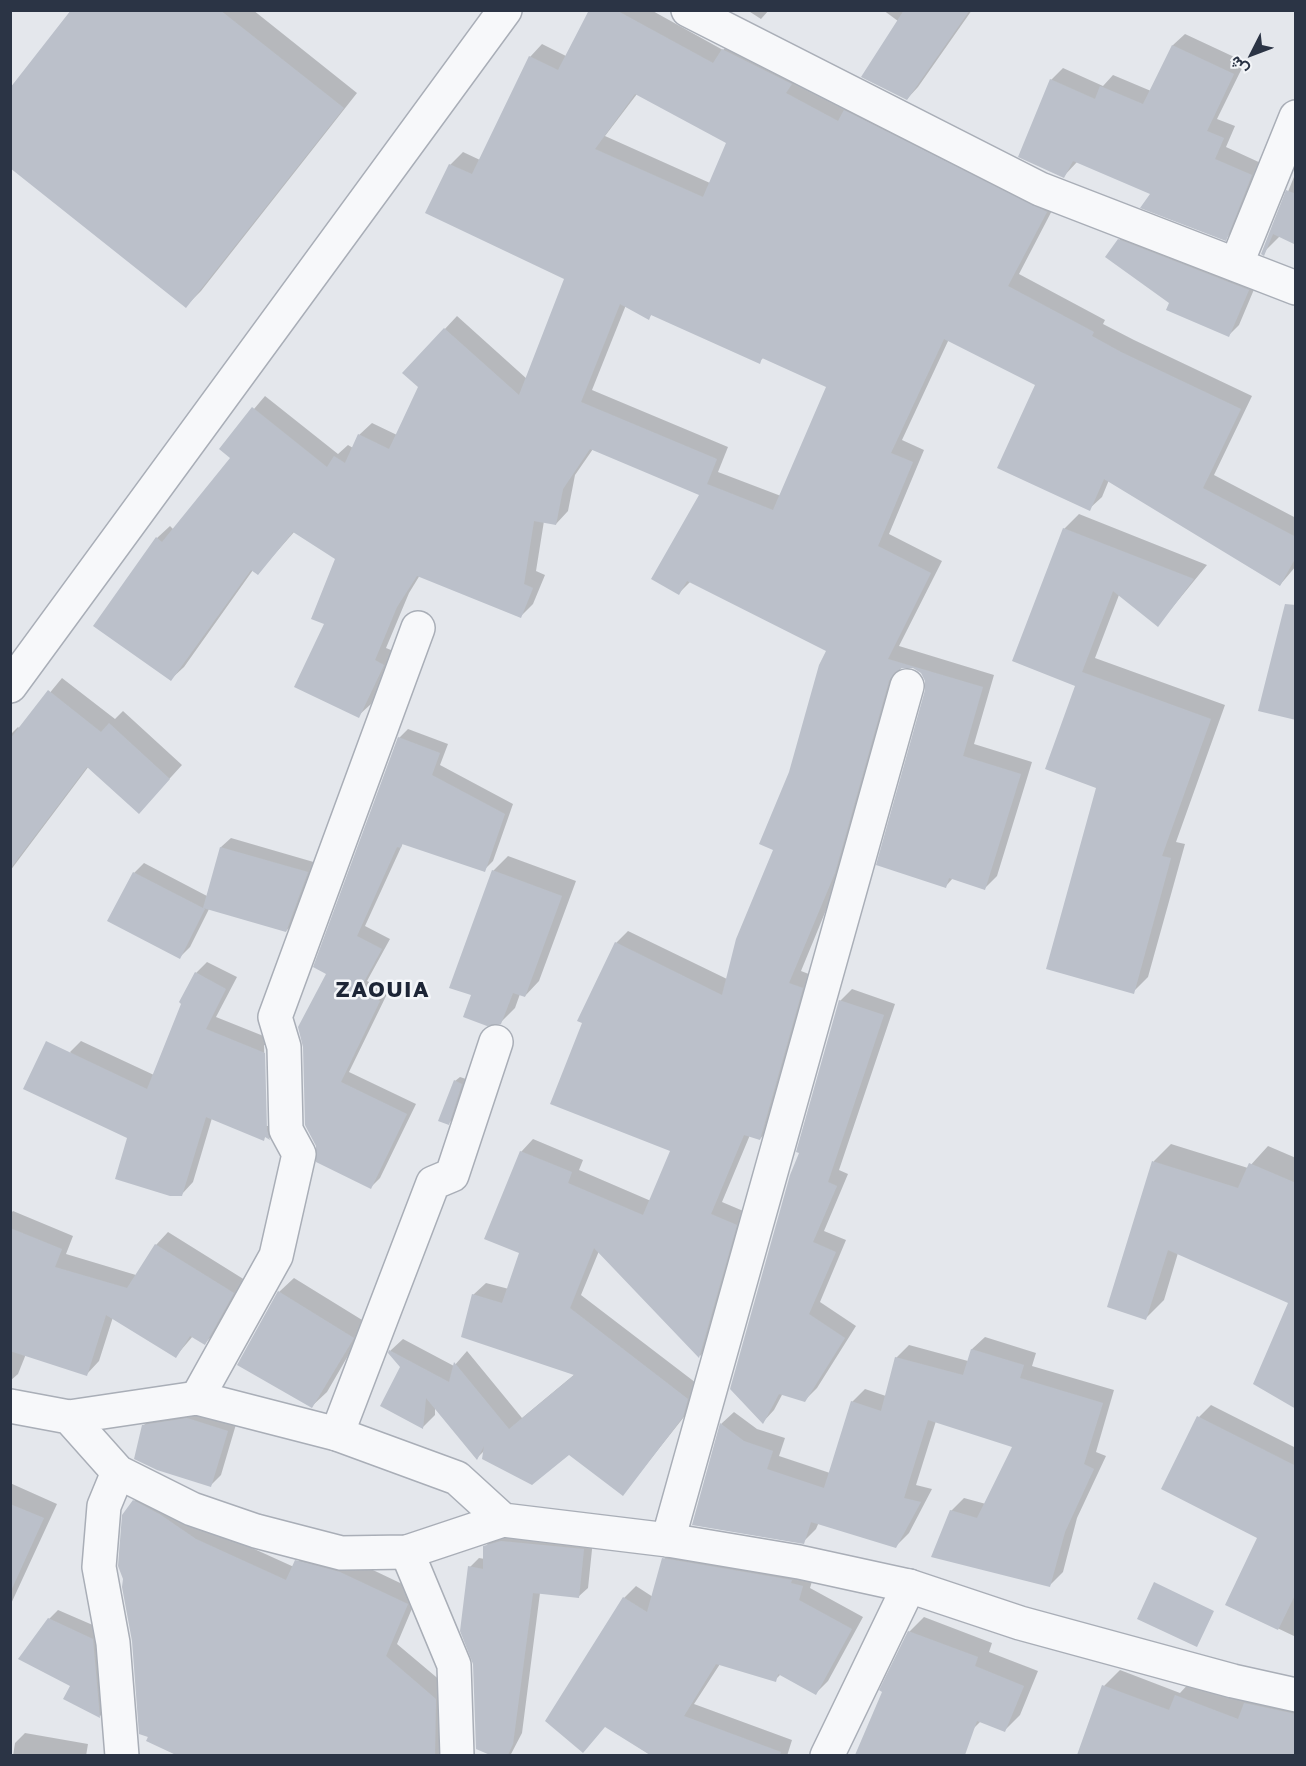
<!DOCTYPE html>
<meta charset="utf-8">
<style>
body{margin:0}
#map{position:relative;width:1306px;height:1766px;overflow:hidden;background:#e4e7ec;font-family:"Golos Text",Vazirmatn,sans-serif}
canvas{display:block}
.frame{position:absolute;inset:0;border:12px solid #2b3445;pointer-events:none}
.north{position:absolute;left:1222px;top:24px;width:60px;height:60px;-webkit-text-stroke:4px #f4f6f9;paint-order:stroke;rotate:228deg;font-size:16px;font-weight:700;line-height:24px;text-align:center;color:#2b3445}
.north::after{content:'';display:block;margin:auto;width:21px;height:27px;background:#2b3445;clip-path:polygon(50% 0,100% 100%,50% 72%,0 100%)}
</style>
<div id="map">
<canvas width="1306" height="1766"></canvas>
<div class="frame"></div>
<div class="north">ش</div>
</div>
<script>
const c = document.querySelector('canvas').getContext('2d');
c.lineJoin = 'round';
function fillPath(path, color) {
  c.fillStyle = color;
  c.fill(path, 'evenodd');
}
function poly(rows) {
  const path = new Path2D();
  for (const r of rows) {
    path.moveTo(r[0], r[1]);
    for (let i = 2; i < r.length; i += 2) path.lineTo(r[i], r[i + 1]);
  }
  return path;
}
function strokePath(path, color, width, dash) {
  c.strokeStyle = color;
  c.lineWidth = width;
  c.lineCap = dash ? 'butt' : 'round';
  c.setLineDash(dash || []);
  c.stroke(path);
}
function label(font, color, halo, rows, align = 'center') {
  c.font = font + ' "Golos Text",sans-serif';
  c.lineWidth = 5;
  c.setLineDash([]);
  c.textBaseline = 'middle';
  c.strokeStyle = halo;
  c.fillStyle = color;
  for (const [text, x, y, turn = 0] of rows) {
    c.save();
    c.translate(x, y);
    c.rotate((+turn || 0) * Math.PI / 180);
    c.textAlign = isNaN(turn) ? turn : align;
    if (halo) c.strokeText(text, 0, 0);
    c.fillText(text, 0, 0);
    c.restore();
  }
}
fillPath(poly([
 [73,10,253,10,357,93,201,291,186,306],
 [590,10,651,10,723,50,736,37,1058,199,1019,274,1105,320,1103,324,1134,340,1252,396,1214,475,1296,518,1296,566,1280,585,1109,480,1102,497,1089,509,1037,384,949,339,902,440,924,450,889,534,942,561,899,646,994,675,974,744,1032,762,997,876,985,888,953,878,946,886,926,680,922,672,913,667,901,667,847,859,801,971,814,976,772,1126,760,1139,750,1135,722,1202,748,1213,711,1344,700,1356,599,1251,581,1295,700,1386,695,1403,623,1494,569,1453,485,1450,477,1458,435,1407,435,1415,423,1427,402,1367,390,1351,403,1339,454,1366,467,1351,522,1418,575,1374,473,1295,486,1283,509,1289,521,1252,521,1152,533,1139,583,1160,579,1170,651,1201,672,1150,616,943,628,931,727,979,775,850,791,772,828,650,691,581,679,593,702,494,593,449,575,475,568,511,556,524,544,521,536,571,545,575,533,604,520,617,420,575,409,593,386,648,396,652,371,704,358,716,326,623,337,558,295,531,258,573,253,570,184,667,171,679,157,538,170,526,174,530,232,457,221,448,265,396,338,454,348,445,353,448,359,435,372,423,397,435,419,387,404,373,457,316,527,379,566,279,427,213,450,165,463,152,480,160,530,57,542,44,566,56],
 [637,94,728,142,710,183,605,136],
 [626,305,648,318,652,314,759,362,764,357,828,386,781,496,718,472,728,447,592,390],
 [747,10,769,10,761,19],
 [883,10,972,10,918,87,907,99,898,21],
 [1185,34,1245,62,1217,119,1235,126,1226,147,1263,164,1237,227,1225,239,1152,194,1077,162,1064,176,1051,80,1063,68,1103,86,1113,75,1151,91,1173,45],
 [1296,172,1296,243,1280,236,1263,253],
 [1129,230,1258,280,1239,325,1229,335,1170,302,1119,240],
 [1079,514,1207,565,1158,625,1119,595,1095,658,1225,705,1176,842,1185,844,1148,977,1133,992,1098,787,1077,685,1064,529],
 [62,678,115,719,123,711,182,765,152,798,89,766,10,871,10,735,18,727,20,729],
 [408,729,448,744,440,765,513,804,493,861,484,870,403,843,365,926,390,939,367,981,388,992,349,1072,416,1104,380,1178,371,1187,318,1161,328,973,399,738],
 [231,838,317,863,296,921,286,931,209,909,190,947,180,957,134,873,144,863,207,896,221,847],
 [508,856,576,881,539,981,525,996,520,994,515,1008,500,1023,473,994,493,871],
 [207,962,237,977,216,1017,276,1041,281,1127,270,1138,266,1136,263,1139,212,1118,193,1182,182,1194,129,1137,70,1052,81,1041,154,1075,196,973],
 [264,1045,267,1045,269,1126,266,1126],
 [852,989,895,1004,839,1170,848,1174,824,1231,846,1240,820,1302,856,1326,817,1388,805,1400,783,1393,774,1410,763,1422,801,1152,840,1001],
 [460,1077,466,1079,453,1119,448,1124,455,1081],
 [1171,1144,1248,1168,1268,1146,1296,1158,1296,1407,1290,1302,1178,1253,1164,1300,1146,1318,1109,1306,1154,1161],
 [13,1211,73,1236,66,1254,136,1275,156,1245,168,1232,245,1280,217,1331,205,1343,193,1336,176,1356,113,1317,99,1361,87,1374,26,1354,18,1374,10,1381,10,1214],
 [294,1278,367,1323,327,1392,312,1406,279,1292],
 [985,1337,1036,1353,1032,1366,1114,1390,1096,1452,1106,1456,1077,1518,1063,1572,1050,1585,951,1511,964,1498,986,1504,1014,1446,936,1421,916,1485,932,1489,909,1533,896,1546,819,1522,816,1529,803,1542,721,1424,734,1412,757,1429,785,1438,779,1456,830,1473,852,1402,865,1389,886,1396,896,1358,909,1345,968,1361,972,1349],
 [1211,1405,1296,1448,1296,1637,1227,1604,1259,1537,1199,1417],
 [198,1409,237,1421,221,1475,211,1485,143,1426,153,1416],
 [10,1483,57,1504,10,1606],
 [146,1489,208,1528,294,1567,308,1549,352,1560,419,1592,397,1644,448,1687,455,1756,227,1756,217,1749,215,1756,179,1756,148,1740,134,1501],
 [511,1532,593,1540,588,1588,578,1597,540,1593,522,1733,510,1756,494,1756,477,1748,470,1567,479,1558,485,1559,485,1547,494,1537],
 [676,1547,814,1575,810,1588,863,1617,828,1681,816,1693,781,1674,775,1680,720,1664,694,1704,792,1740,787,1756,652,1756,606,1726,624,1598,636,1586,653,1597,664,1559],
 [58,1610,102,1629,109,1707,100,1716,65,1699,72,1685,49,1619],
 [924,1617,992,1643,989,1652,1038,1671,1020,1715,1005,1730,981,1721,946,1756,931,1756,871,1723,909,1632],
 [1120,1670,1180,1693,1192,1680,1296,1695,1296,1756,1078,1756,1104,1686],
 [25,1733,88,1744,86,1756,13,1756,15,1743]
]), '#0003');
fillPath(poly([
 [71,10,220,10,344,108,186,308,10,168,10,88],
 [589,10,616,10,713,63,722,49,792,84,786,93,838,121,844,110,1047,212,1008,286,1094,332,1092,336,1121,352,1241,409,1203,488,1296,537,1296,557,1280,586,1104,479,1090,511,997,468,1035,385,944,339,891,453,913,462,878,546,931,573,888,659,983,687,963,756,1021,774,985,890,949,878,946,888,876,865,925,690,925,681,921,673,913,668,902,668,894,673,889,681,835,873,789,983,803,988,760,1140,744,1135,711,1214,737,1225,699,1358,594,1248,570,1308,688,1399,683,1417,623,1496,569,1455,532,1485,482,1459,484,1446,477,1460,426,1398,423,1429,380,1406,400,1367,388,1353,389,1350,449,1382,454,1362,509,1429,574,1375,461,1337,472,1294,502,1303,519,1253,484,1239,520,1151,572,1172,568,1183,643,1215,670,1151,550,1104,582,1023,577,1021,615,942,722,995,736,939,773,850,759,844,789,772,819,665,826,651,687,581,679,595,651,579,699,495,590,449,563,489,556,525,534,521,524,584,533,588,521,618,417,576,397,607,375,660,384,665,359,718,294,687,324,624,311,619,335,559,293,532,258,575,251,570,171,681,93,626,156,537,162,542,230,458,219,449,252,407,327,467,334,456,345,463,358,434,389,449,418,387,402,373,444,328,519,395,564,279,425,213,449,164,472,174,529,56,558,70],
 [635,94,726,143,703,197,595,149],
 [620,304,649,320,651,315,760,364,762,358,826,387,773,510,707,484,717,459,581,402],
 [904,10,970,10,907,100,861,77],
 [1172,45,1234,74,1207,131,1224,138,1215,159,1252,175,1226,241,1140,208,1150,194,1073,161,1064,178,1018,157,1050,79,1095,99,1100,86,1143,104],
 [1286,190,1296,194,1296,245,1273,234,1264,256,1261,254],
 [1118,239,1249,290,1229,337,1166,310,1169,303,1105,257],
 [1063,528,1194,579,1158,627,1113,591,1082,672,1211,719,1162,856,1171,858,1134,994,1046,969,1096,788,1045,769,1075,686,1012,661],
 [1285,604,1296,605,1296,720,1258,711],
 [48,690,101,732,109,723,170,779,139,814,87,767,10,869,10,739],
 [398,737,440,753,432,775,505,814,485,872,402,844,401,848,397,847,357,936,382,949,359,991,380,1001,341,1082,407,1114,371,1189,316,1162,316,1146,305,1125,303,1047,298,1027,326,974,313,967],
 [220,847,308,872,286,932,203,908,205,909,180,959,107,921,133,872,203,908],
 [492,870,562,896,525,997,513,993,501,1024,487,1026,463,1017,471,995,449,988],
 [195,972,226,989,206,1029,265,1053,267,1130,270,1140,265,1137,264,1141,206,1117,182,1196,170,1196,115,1179,127,1138,23,1089,46,1041,147,1089,181,1004,179,1002],
 [839,1000,884,1015,828,1182,837,1186,813,1242,836,1252,809,1314,845,1338,805,1402,779,1394,763,1424,730,1389,790,1175,799,1153,796,1152],
 [454,1080,462,1084,449,1125,438,1121],
 [1152,1161,1238,1188,1249,1163,1296,1183,1296,1409,1253,1384,1288,1303,1168,1250,1146,1320,1107,1307],
 [10,1228,62,1249,55,1267,127,1288,155,1244,234,1293,205,1345,190,1336,176,1358,106,1315,87,1376,10,1351],
 [278,1291,354,1338,312,1408,237,1365],
 [971,1349,1024,1365,1020,1378,1103,1403,1084,1464,1094,1469,1065,1532,1050,1587,931,1557,950,1510,977,1518,1012,1447,928,1420,904,1498,921,1502,896,1548,811,1522,804,1544,692,1525,720,1423,744,1441,773,1451,767,1469,824,1488,851,1401,881,1411,895,1357,963,1375],
 [1197,1416,1296,1466,1296,1593,1278,1630,1225,1605,1257,1538,1161,1489],
 [187,1418,228,1431,211,1487,157,1470,134,1459,142,1425],
 [133,1500,161,1515,196,1539,286,1580,295,1560,340,1572,408,1604,386,1656,436,1699,435,1755,176,1755,146,1741,148,1737,139,1734,132,1641,122,1587,123,1579,118,1566,122,1515],
 [10,1504,44,1518,10,1593],
 [501,1541,584,1549,579,1598,533,1593,513,1744,508,1755,490,1755,476,1749,473,1664,460,1631,468,1566,483,1569,483,1546],
 [662,1558,792,1580,791,1583,803,1586,799,1600,852,1629,816,1695,778,1674,776,1682,716,1664,684,1716,781,1752,780,1755,650,1755,605,1727,583,1753,545,1721,623,1597,647,1612],
 [1154,1582,1214,1611,1197,1647,1137,1619],
 [48,1618,93,1639,100,1718,63,1699,70,1686,18,1659],
 [908,1631,978,1657,975,1666,1024,1686,1005,1732,977,1721,965,1755,855,1755,882,1692,879,1690],
 [1102,1685,1169,1710,1175,1695,1238,1719,1244,1703,1296,1714,1296,1755,1077,1755]
]), '#bbc0ca');
const minor = poly([
 [688,10,1040,189,1296,288],
 [1236,265,1296,117],
 [197,1398,276,1256,299,1154,286,1130,284,1047,275,1017,418,628],
 [337,1434,433,1183,452,1175,496,1042],
 [118,1472,104,1506,99,1567,113,1643,122,1756],
 [668,1540,907,686],
 [407,1552,454,1665,457,1756],
 [827,1756,909,1586]
]);
const tertiary = poly([
 [10,686,505,10],
 [10,1406,69,1417,197,1398,337,1434,457,1478,503,1520],
 [69,1417,118,1472,192,1509,256,1531,341,1553,407,1552,503,1520,668,1540,799,1562,909,1586,1020,1623,1233,1681,1296,1695]
]);
strokePath(minor, '#a9aeb7', 36);
strokePath(tertiary, '#a9aeb7', 36);
strokePath(minor, '#f7f8fa', 33);
strokePath(tertiary, '#f7f8fa', 33);
c.letterSpacing = '1.5px';
label('bold 22px', '#1d2536', '#f4f6f9', [
 ["ZAOUIA",383,990]
]);
c.letterSpacing = '0px';
</script>
